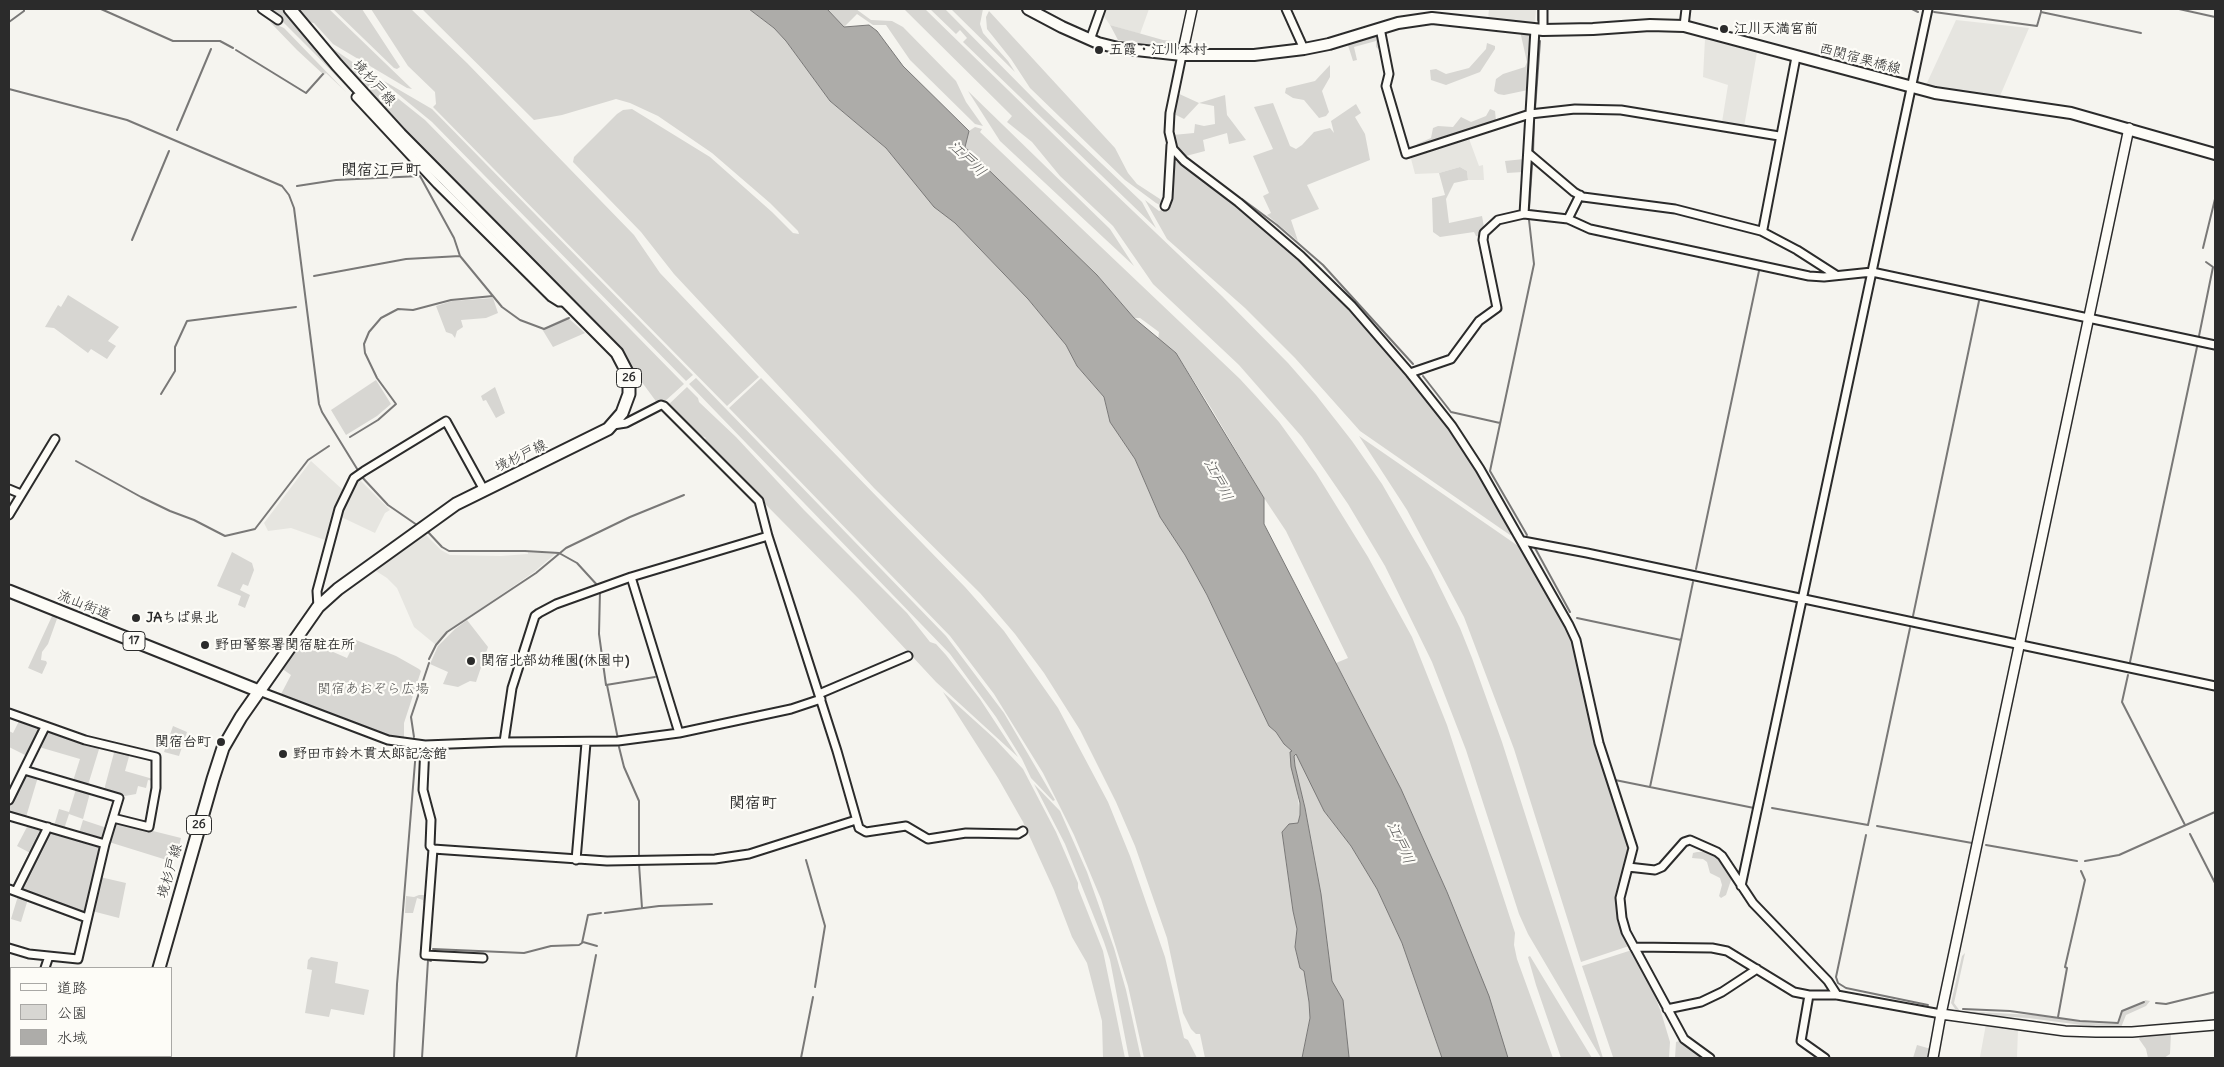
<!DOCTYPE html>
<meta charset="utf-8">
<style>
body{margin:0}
#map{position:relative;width:2224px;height:1067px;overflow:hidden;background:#f5f4ef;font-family:Delius,"Klee One",sans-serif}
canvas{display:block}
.frame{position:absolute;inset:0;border:10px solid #2b2b2b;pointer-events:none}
.legend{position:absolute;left:10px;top:967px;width:162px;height:90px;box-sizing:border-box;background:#fdfcf7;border:1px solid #a9a8a5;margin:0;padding:6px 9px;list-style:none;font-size:15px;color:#2b2b2b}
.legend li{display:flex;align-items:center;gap:10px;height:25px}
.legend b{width:25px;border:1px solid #a9a8a5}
</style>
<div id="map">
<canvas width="2224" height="1067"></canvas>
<div class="frame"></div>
<ul class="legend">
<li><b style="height:6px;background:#fdfcf7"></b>道路</li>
<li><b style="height:14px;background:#d7d6d2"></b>公園</li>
<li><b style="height:14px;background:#adaca9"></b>水域</li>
</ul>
</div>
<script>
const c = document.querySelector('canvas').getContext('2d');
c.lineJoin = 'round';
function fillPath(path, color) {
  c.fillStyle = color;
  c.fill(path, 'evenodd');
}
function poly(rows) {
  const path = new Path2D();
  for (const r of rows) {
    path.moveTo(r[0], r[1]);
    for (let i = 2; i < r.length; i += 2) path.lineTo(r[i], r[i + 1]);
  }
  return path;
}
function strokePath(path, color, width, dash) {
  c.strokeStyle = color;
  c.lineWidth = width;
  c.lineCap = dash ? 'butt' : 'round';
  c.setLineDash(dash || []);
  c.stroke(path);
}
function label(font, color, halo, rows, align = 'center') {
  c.font = font + ' Delius,"Klee One",sans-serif';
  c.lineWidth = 4.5;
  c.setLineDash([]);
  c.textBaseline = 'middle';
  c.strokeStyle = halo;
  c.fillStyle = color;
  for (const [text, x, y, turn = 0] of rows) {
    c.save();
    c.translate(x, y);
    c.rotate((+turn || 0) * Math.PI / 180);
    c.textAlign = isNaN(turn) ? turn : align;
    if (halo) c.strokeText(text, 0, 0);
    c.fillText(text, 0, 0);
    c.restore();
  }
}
fillPath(poly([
 [1102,9,1149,9,1140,34,1110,25,1101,12],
 [1489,9,1536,9,1535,24,1488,19],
 [1956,20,2029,28,2000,96,1926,85],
 [1705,39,1757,52,1744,127,1722,122,1728,85,1703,77],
 [1468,136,1479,166,1483,165,1484,180,1468,180,1467,171,1460,167,1439,173,1415,174,1410,155],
 [311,461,343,490,325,540,291,528,268,531,264,523],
 [358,478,390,510,385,513,375,533,339,516,353,485],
 [425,534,441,550,450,555,501,556,528,554,528,552,555,554,534,572,447,632,436,645,414,627,397,588,387,578,376,571],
 [1986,1024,2018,1028,2017,1058,1980,1057]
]), '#e6e5e0');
fillPath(poly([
 [270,9,283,9,425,169,318,57],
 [294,9,329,9,412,89,407,88,333,44,314,23,303,21],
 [333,9,362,9,400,67,397,69,394,68],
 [371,9,411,9,467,63,634,235,660,273,759,377,727,406,433,107,436,104,435,92,408,66],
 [422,9,749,9,774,28,786,41,830,101,886,148,934,206,955,223,1028,299,1066,345,1077,366,1104,397,1110,422,1135,459,1160,517,1185,555,1207,595,1269,726,1276,732,1284,744,1292,751,1300,815,1298,823,1282,833,1293,911,1297,929,1295,947,1300,968,1304,971,1309,1002,1310,1018,1302,1058,1205,1058,1200,1034,1196,1034,1191,1029,1183,1013,1167,938,1135,846,1116,802,1080,730,1044,673,1015,634,980,593,874,488,674,274,641,232,573,162,574,157,617,114,623,110,632,109,710,157,772,212,793,233,799,234,798,231,770,203,712,153,658,116,630,103,616,99,562,115,534,120],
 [827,9,856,9,871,20,892,21,903,27,956,81,966,102,983,126,975,124,910,60,886,25,873,25,857,14,844,27],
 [904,9,925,9,1089,169,1222,296,1288,363,1316,395,1352,441,1382,484,1431,569,1460,628,1472,658,1502,742,1603,1058,1601,1058,1528,934,1519,914,1466,750,1432,662,1385,566,1348,504,1302,437,1239,365,1153,284,1113,226,1060,176,1032,142,1007,122,1012,116],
 [930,9,945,9,1042,107,1142,202,1156,228,963,42,967,38,960,30,956,34],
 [951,9,983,9,980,24,983,33,1008,61,1015,72],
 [989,11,1115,148,1128,173,1137,184,1160,199,1163,204,1160,205,1156,203,1125,180,1030,88,1011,59,987,29,986,17],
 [270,22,284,28,346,92,326,73,324,75,297,50],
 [1110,25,1163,40,1181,42,1169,48,1118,40],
 [1520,31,1531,32,1528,90,1504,95,1498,94,1494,91,1496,79,1503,74,1525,67,1527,62],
 [1376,33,1379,36,1382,52,1376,47,1376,41,1354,47,1357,60,1353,61,1347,42],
 [1487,43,1495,46,1495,49,1480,72,1446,85,1431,80,1430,70,1436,69,1446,74,1469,68,1486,49],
 [326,44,379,80,385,88,425,120,684,384,664,402,658,404,630,366,408,137],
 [1330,65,1330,77,1322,91,1329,112,1326,116,1319,118,1304,100,1293,98,1285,93,1286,88,1315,81],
 [384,81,432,109,693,375,686,381,432,122,387,85],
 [968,91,1110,229,1134,266,1000,141],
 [1175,92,1199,103,1225,95,1227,115,1246,140,1229,144,1227,133,1203,140,1205,151,1186,156,1179,149,1173,135,1194,133,1195,124,1204,126,1215,124,1214,106,1199,103,1184,119,1172,113],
 [1273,103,1290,146,1296,149,1302,145,1314,132,1330,128,1334,133,1331,121,1356,104,1361,113,1355,117,1365,134,1370,160,1307,185,1319,209,1291,220,1298,241,1267,215,1271,213,1263,196,1269,193,1253,156,1273,149,1254,107],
 [1490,109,1495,111,1496,121,1418,148,1417,144,1431,138,1433,128,1438,126,1453,127,1461,117,1471,122,1486,116],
 [975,127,982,129,980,132,1240,379,1261,402,1279,422,1316,473,1368,557,1412,637,1447,725,1515,933,1514,945,1517,959,1553,1058,1508,1058,1447,892,1401,789,1336,663,1348,658,1286,531,1264,498,1211,408,1176,353,1158,340,1159,332,1140,318,1134,318,1097,275,965,147,969,131],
 [1524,159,1523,172,1507,173,1505,161],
 [1171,160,1181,163,1292,252,1335,294,1379,340,1445,423,1476,469,1514,532,1510,535,1360,431,1295,358,1245,308,1167,239,1145,200,1159,211,1169,207],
 [1460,167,1467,171,1468,180,1454,183,1446,199,1449,223,1482,216,1484,227,1480,237,1476,236,1474,232,1440,237,1433,232,1432,198,1445,195,1439,173],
 [68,295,119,327,108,341,116,346,107,359,91,349,88,353,54,328,45,327,58,305,61,307],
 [493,298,498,313,486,318,461,320,463,327,457,331,455,338,452,334,446,332,436,306,452,301],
 [567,317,585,333,553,347,542,329],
 [696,378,946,636,1004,713,1055,800,1053,801,1031,778,1022,759,996,717,950,654,689,384],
 [761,378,965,587,1004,631,1058,708,1108,802,1130,856,1165,957,1184,1038,1188,1040,1197,1058,1144,1058,1128,986,1101,899,1074,835,1043,773,994,694,950,636,729,408],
 [376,380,391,404,377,416,346,435,331,410],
 [495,387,505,413,496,418,486,400,483,401,481,396],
 [687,387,698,398,699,402,736,437,804,510,907,613,930,642,936,644,946,655,980,699,1018,757,936,682,858,598,703,441,706,438,692,431,667,406],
 [1359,436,1524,550,1568,629,1573,641,1593,734,1629,846,1628,858,1619,884,1616,900,1622,932,1629,946,1581,962,1514,749,1464,617,1407,510],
 [232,552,252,563,254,570,248,586,243,584,240,590,250,595,245,608,238,605,241,596,217,586],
 [53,614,58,616,48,644,42,652,41,660,46,661,47,663,42,674,28,668],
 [467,620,488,647,476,682,470,681,458,687,443,684,448,672,430,664,438,646,455,629],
 [301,638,347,658,356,640,396,656,419,669,421,671,404,723,404,740,393,739,280,696,291,675,281,668],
 [943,692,995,739,1023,769,1056,832,1078,883,1078,888,1103,951,1125,1058,1103,1058,1102,1021,1087,963,1072,937,1054,890,1023,822,998,778],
 [19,721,39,728,40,730,27,756,9,747,9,731,13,733],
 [173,726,187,732,179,756,164,752],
 [49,731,100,746,88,785,73,781,80,759,39,747,46,732],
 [115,749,130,753,125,771,153,779,153,781,148,780,146,788,138,786,136,794,125,796,104,790],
 [1296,753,1324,811,1351,846,1377,889,1402,943,1442,1058,1349,1058,1343,1000,1332,982,1321,894,1305,808,1295,766,1294,756],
 [27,774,38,777,26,817,9,812,9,805,24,775],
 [1034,784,1060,811,1087,872,1114,948,1126,990,1141,1058,1129,1058,1110,960,1104,942,1065,844],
 [76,789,90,793,83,819,69,814,64,829,54,826,59,809,69,812],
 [83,820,107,828,104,838,101,840,79,833],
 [117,822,181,838,178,850,174,849,170,861,109,842,115,823],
 [28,825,42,828,43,831,32,854,17,846],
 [52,832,100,846,101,848,85,911,83,912,22,890,21,887,49,834],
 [1697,852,1709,852,1715,854,1732,877,1726,895,1721,898,1719,896,1722,885,1720,878,1710,873,1707,862,1703,859,1692,858,1693,853],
 [100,877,126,883,119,918,92,911],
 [419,895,426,895,426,903,423,903,423,900,417,898,413,913,405,913,406,896,414,897],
 [18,896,28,899,21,922,11,919],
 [1632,950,1653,991,1661,1012,1670,1042,1669,1058,1614,1058,1613,1057,1582,966],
 [1965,953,1954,1003,1960,1011,2033,1015,2091,1023,2119,1024,2122,1011,2144,1002,2145,1000,2150,1001,2146,1006,2126,1015,2120,1030,2028,1018,1958,1013,1951,1003,1962,956],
 [1530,956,1592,1058,1561,1058,1536,985,1528,957],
 [311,957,338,962,335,983,369,990,364,1015,331,1009,329,1017,305,1013,312,970,307,969,308,960],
 [2171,1032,2170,1054,2164,1058,2148,1058,2146,1049,2139,1039,2141,1036],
 [1679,1041,1681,1041,1704,1058,1675,1058,1676,1042],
 [1917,1045,1931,1049,1929,1058,1913,1058]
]), '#d7d6d2');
const water = poly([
 [749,9,827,9,844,27,869,25,877,31,903,66,969,131,965,147,1097,275,1134,318,1176,353,1264,498,1264,524,1401,789,1447,892,1489,996,1508,1058,1442,1058,1402,943,1377,889,1351,846,1324,811,1296,754,1294,756,1295,766,1305,808,1321,894,1332,981,1343,1000,1349,1057,1349,1058,1302,1058,1310,1018,1309,1002,1304,971,1300,968,1295,947,1297,929,1293,911,1282,832,1289,824,1298,823,1300,815,1300,803,1291,767,1290,752,1292,751,1284,744,1276,732,1269,726,1207,595,1185,555,1160,517,1135,459,1110,422,1104,397,1077,366,1066,345,1028,299,955,223,934,207,886,148,830,101,786,41,774,28,749,9]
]);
fillPath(water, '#adaca9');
strokePath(water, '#797877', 1);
strokePath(poly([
 [101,9,173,41,220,41,233,48],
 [1538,9,1538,20],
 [1912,9,1918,12],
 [2041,9,2041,12,2141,33],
 [2179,9,2215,17],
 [1934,12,2037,26,2041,12],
 [9,22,24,11,24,9],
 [236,50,306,93,323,74],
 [9,89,127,120,282,186,289,195,294,208,319,404,322,412,359,472],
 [1535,109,1540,41],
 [177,130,211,49],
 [1533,154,1534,119],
 [297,186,336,180,420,176,454,238,460,256],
 [1242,199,1277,225,1323,265,1413,364],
 [1529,209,1532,165],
 [132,240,169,151],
 [2203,248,2215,199],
 [314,276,406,259,460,256,502,307,520,320,544,329,569,318],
 [2199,336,2213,267,2206,262],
 [1423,376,1451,412,1500,423],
 [161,394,175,371,175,347,187,321,296,307],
 [350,437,378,420,396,404,377,378,365,353,364,344,369,332,381,318,398,309,413,310,451,300,493,296],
 [76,461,141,497,170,511,194,520,225,536,255,529,308,460,329,446],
 [361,476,388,505,417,525],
 [428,532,442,547,449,551,525,551,559,553,577,563,598,586],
 [1527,535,1490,471,1534,264,1529,220],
 [1535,548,1570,612],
 [1696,569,1759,271],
 [600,591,599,634,606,685,655,677],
 [1913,616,1979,301],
 [1577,618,1681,640,1650,787],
 [1681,640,1693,582],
 [429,659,436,645,447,632,536,573,566,548,630,517,684,495],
 [2130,662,2197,347],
 [2128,675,2122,702,2185,825],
 [607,685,618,739],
 [414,737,411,717,429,663],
 [619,747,624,767,639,801,639,857],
 [1615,780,1754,808],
 [1772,808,1868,825],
 [1868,825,1910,628],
 [1877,826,1972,843],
 [2190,834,2215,883],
 [1866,835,1836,977,1838,983,1846,988,1928,1005],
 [1986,845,2077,861],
 [806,860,825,926,815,987],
 [2085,861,2119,855,2215,812],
 [639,864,642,908],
 [605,913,659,906,712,904],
 [583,942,597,946],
 [433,949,524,953,551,946,579,945,582,943,588,915,601,913],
 [2156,1003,2166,1004,2215,992],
 [1963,1009,2010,1011,2080,1021,2118,1023,2122,1011,2144,1002],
 [2058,1017,2067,968,2065,967,2085,880,2081,871],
 [131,1056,146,1058],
 [394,1058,397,984,416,750],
 [422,1058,428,960,431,961],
 [576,1058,596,955],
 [801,1058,813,997]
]), '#797877', 2);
const minor = poly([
 [262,9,278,20],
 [1286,9,1304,49],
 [1543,9,1543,30],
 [1684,26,1686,9],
 [1380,28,1389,74,1386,86,1406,154,1530,114,1575,109,1621,110,1779,136],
 [1090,40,1101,9],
 [1182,55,1170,113,1169,132,1173,149,1184,161,1238,202,1301,256,1352,306,1410,373,1452,426,1480,469,1569,625,1576,640,1599,743,1633,848,1620,898,1622,918,1626,932,1684,1039,1710,1058],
 [356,97,437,184,551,297,559,302,567,302],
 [1528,153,1574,192,1583,197,1675,209,1761,231,1763,229,1796,57],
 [1165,206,1168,198,1171,145],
 [1524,214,1535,29],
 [1568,219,1580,195],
 [1761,231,1797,250,1836,275],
 [1410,373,1451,359,1479,321,1497,308,1483,240,1484,233,1498,220,1524,214,1568,219,1590,229,1809,276,1824,277,1872,272,2215,345],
 [613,425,626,423,661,405,664,406,759,501,768,536,837,751,859,828,866,832,906,826,928,839,966,833,1018,834,1023,831],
 [9,489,21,494],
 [9,515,55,439],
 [1523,541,1587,553,2215,686],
 [631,577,679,733],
 [318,607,317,591,339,509,354,478,364,471,446,421,484,490],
 [259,691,388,740,425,745,504,742,618,741,679,733,791,709,821,699],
 [819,694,908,656],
 [9,713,85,740,156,757,156,788,149,827,113,818],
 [504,742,512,688,535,616,539,613,556,604,631,577,768,536],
 [425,745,423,790,431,820,430,846,433,849,425,955,483,958],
 [9,800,45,727],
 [9,816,105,844],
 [433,849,607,861,715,859,749,854,856,820],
 [576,860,586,743],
 [1628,867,1655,870,1662,867,1684,842,1690,840,1717,852,1722,856,1753,903,1828,981,1837,995],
 [1741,886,1928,9],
 [9,889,87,918],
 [16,891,48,827],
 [1634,947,1712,948,1727,951,1794,992,1809,995,1837,995,1941,1014],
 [9,948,29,954,78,959,105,844,119,798,24,770],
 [45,968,49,956],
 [1809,995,1801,1041,1825,1058],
 [1667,1009,1701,1002,1722,992,1757,969],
 [9,1035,11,1033]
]);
const tertiary = poly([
 [1182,55,1192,9],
 [1941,1014,2065,1031,2096,1032,2132,1032,2215,1025],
 [1933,1058,1941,1014,2129,128]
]);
const secondary = poly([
 [1028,9,1062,27,1098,43,1118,48,1182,55,1254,55,1304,49,1329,44,1398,23,1432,18,1543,30,1593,29,1650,25,1684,26,1935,93,2071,113,2215,154]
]);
const primary = poly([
 [9,591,259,691],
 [159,968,213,779,223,748,241,717,318,607,338,589,456,504,608,429,622,413,629,394,629,376,617,353,400,134,337,65,290,9],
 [9,1021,11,1023],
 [44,1056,46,1058],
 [156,1056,157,1058]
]);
strokePath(minor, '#2b2b2b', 11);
strokePath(tertiary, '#2b2b2b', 12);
strokePath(secondary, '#2b2b2b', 14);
strokePath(primary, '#2b2b2b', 15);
strokePath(minor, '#fdfcf7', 7);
strokePath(tertiary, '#fdfcf7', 9);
strokePath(secondary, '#fdfcf7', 10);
strokePath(primary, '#fdfcf7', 11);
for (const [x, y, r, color] of [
 [1724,29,5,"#2b2b2b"],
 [1099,50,5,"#2b2b2b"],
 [136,618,5,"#2b2b2b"],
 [205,645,5,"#2b2b2b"],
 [471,661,5,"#2b2b2b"],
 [221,742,5,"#2b2b2b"],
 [283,754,5,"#2b2b2b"]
]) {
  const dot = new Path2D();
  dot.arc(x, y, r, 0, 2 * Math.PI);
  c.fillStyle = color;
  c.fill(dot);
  strokePath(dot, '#fdfcf7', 2);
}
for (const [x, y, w] of [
 [629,378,25],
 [134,641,22],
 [199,825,25]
]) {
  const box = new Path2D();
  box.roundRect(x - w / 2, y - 9.5, w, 19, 4);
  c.fillStyle = '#fdfcf7';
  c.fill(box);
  strokePath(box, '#2b2b2b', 1);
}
label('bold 12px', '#2b2b2b', null, [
 ["26",629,378],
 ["17",134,641],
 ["26",199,825]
]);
label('bold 14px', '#2b2b2b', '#fdfcf7', [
 ["江川天満宮前",1734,29],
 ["五霞・江川本村",1109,50],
 ["JAちば県北",146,618],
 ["野田警察署関宿駐在所",215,645],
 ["関宿北部幼稚園(休園中)",481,661],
 ["関宿台町",211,742,"right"],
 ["野田市鈴木貫太郎記念館",293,754]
], 'left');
label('14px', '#2b2b2b', '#fdfcf7', [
 ["西関宿栗橋線",1860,59,15],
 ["境杉戸線",374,83,48],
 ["境杉戸線",521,456,-26],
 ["流山街道",84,605,22],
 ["境杉戸線",170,871,-74]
]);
label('14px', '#565655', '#fdfcf7', [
 ["関宿あおぞら広場",373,689]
]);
label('italic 15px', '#585857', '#fdfcf7', [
 ["江戸川",967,159,44],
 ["江戸川",1218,480,63],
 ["江戸川",1400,843,66]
]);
label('bold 16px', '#2b2b2b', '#fdfcf7', [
 ["関宿江戸町",381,170],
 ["関宿町",753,803]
]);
</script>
